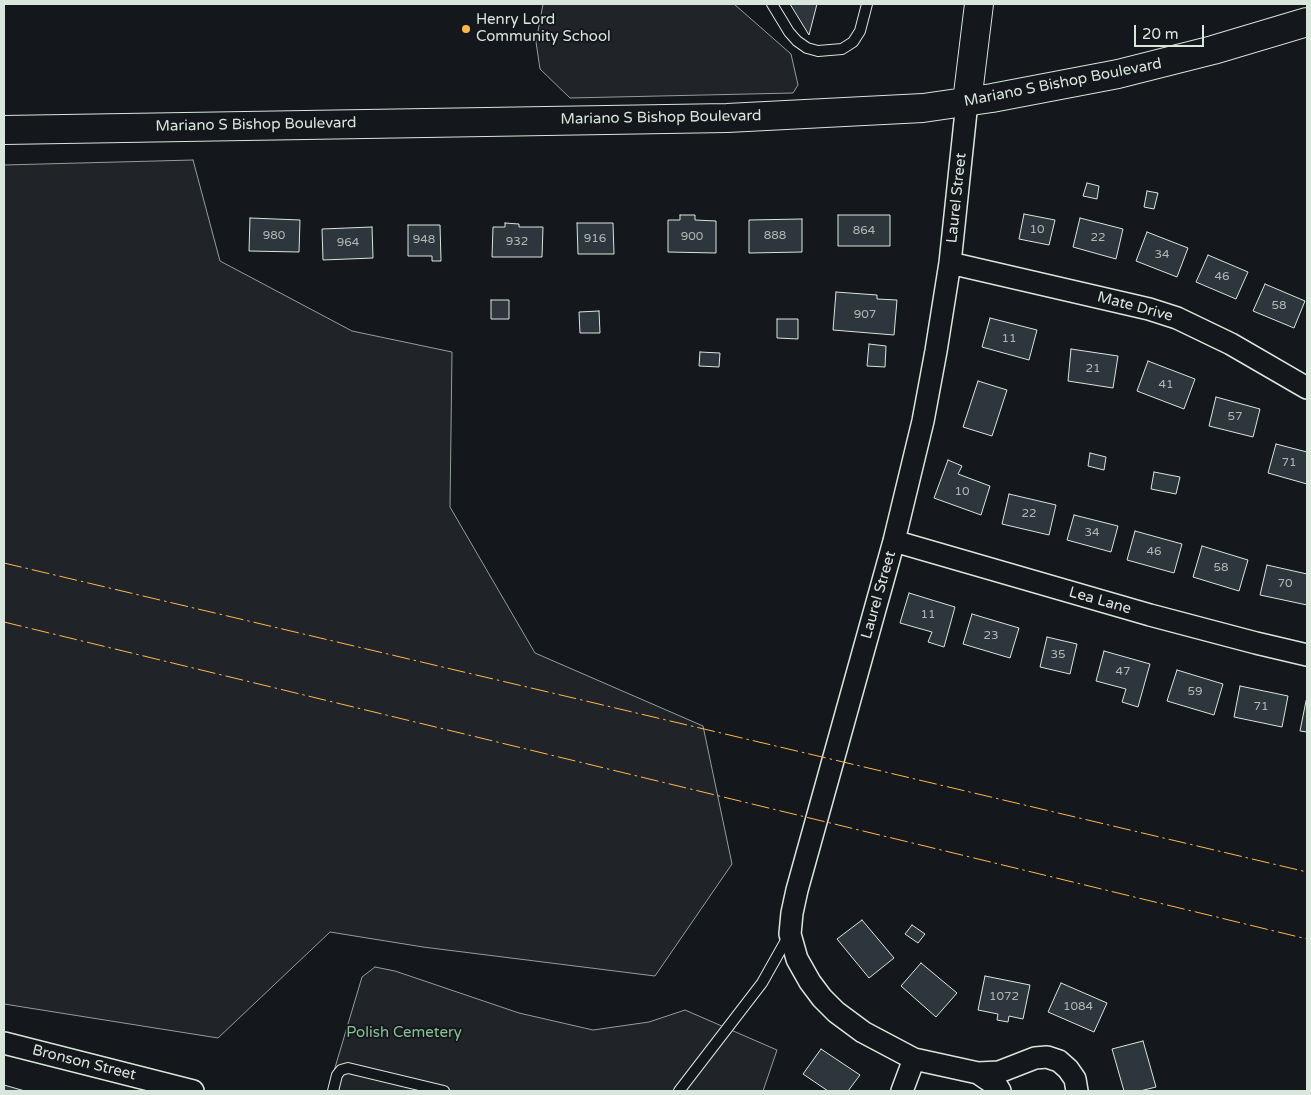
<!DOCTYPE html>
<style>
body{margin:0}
#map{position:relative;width:1311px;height:1095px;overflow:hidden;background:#14181c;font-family:"Varela Round",sans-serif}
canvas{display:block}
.frame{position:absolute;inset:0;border:5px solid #d8e6dc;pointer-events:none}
.scale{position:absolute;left:1134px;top:25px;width:70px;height:22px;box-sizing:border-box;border:2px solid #d8e6dc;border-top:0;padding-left:6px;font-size:15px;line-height:18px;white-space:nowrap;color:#d8e6dc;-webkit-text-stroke:4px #14181c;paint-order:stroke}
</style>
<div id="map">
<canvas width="1311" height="1095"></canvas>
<div class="frame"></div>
<div class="scale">20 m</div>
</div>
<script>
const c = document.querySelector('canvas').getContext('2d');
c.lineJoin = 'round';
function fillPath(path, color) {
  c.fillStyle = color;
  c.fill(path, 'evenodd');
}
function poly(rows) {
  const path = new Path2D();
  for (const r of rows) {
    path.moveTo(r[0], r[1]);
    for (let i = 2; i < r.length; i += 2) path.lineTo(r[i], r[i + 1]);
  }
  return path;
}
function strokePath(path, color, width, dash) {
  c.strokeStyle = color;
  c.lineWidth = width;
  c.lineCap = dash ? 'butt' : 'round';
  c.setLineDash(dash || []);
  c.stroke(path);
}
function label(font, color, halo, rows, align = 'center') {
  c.font = font + ' "Varela Round",sans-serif';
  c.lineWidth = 4;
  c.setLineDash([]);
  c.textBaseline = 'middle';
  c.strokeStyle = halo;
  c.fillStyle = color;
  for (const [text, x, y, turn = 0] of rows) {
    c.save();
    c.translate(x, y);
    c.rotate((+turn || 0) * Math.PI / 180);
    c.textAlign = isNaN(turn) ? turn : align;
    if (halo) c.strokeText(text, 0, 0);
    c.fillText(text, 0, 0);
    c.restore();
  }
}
const green = poly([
 [543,4,734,4,791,54,798,85,793,93,570,98,540,69,536,42,543,4],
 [193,160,220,261,352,331,452,352,450,507,535,653,703,726,732,864,655,976,423,947,330,932,218,1038,4,1004,4,165,193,160],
 [375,967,395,971,519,1013,593,1030,649,1022,685,1010,777,1050,763,1091,328,1091,362,977,375,967]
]);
fillPath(green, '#202428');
strokePath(green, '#939e99', 1);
const building = poly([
 [790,4,817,4,809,35,790,4],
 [1087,183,1099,186,1097,199,1083,196,1087,183],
 [1147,191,1158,193,1154,209,1144,207,1147,191],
 [1024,214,1055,220,1049,245,1019,239,1024,214],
 [680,215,695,215,695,220,716,221,716,253,668,252,668,220,680,220,680,215],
 [838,215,890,215,890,246,838,246,838,215],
 [250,218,300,220,299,252,249,251,250,218],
 [1080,218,1123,229,1116,259,1073,247,1080,218],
 [802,219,802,252,749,253,749,220,802,219],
 [505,223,519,224,519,227,543,227,542,257,492,257,493,227,505,227,505,223],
 [577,223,613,223,614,254,578,254,577,223],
 [408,225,440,225,441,261,432,261,432,256,408,256,408,225],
 [372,227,373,258,323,260,322,229,372,227],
 [1147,232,1188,248,1177,277,1136,261,1147,232],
 [1208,255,1248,272,1236,299,1196,282,1208,255],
 [1265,284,1305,301,1294,328,1253,311,1265,284],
 [836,292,877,295,877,299,897,300,894,335,833,330,836,292],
 [491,300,509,300,509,319,491,319,491,300],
 [599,311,600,333,580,333,579,312,599,311],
 [990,318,1037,330,1029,360,982,347,990,318],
 [777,319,798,319,798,339,777,338,777,319],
 [869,344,886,346,885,367,867,366,869,344],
 [1071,349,1118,356,1113,388,1068,381,1071,349],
 [700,352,720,353,719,367,699,366,700,352],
 [1148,361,1195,379,1184,409,1137,391,1148,361],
 [978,381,1007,390,992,436,963,427,978,381],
 [1216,397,1260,409,1253,437,1209,426,1216,397],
 [1276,444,1307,452,1307,484,1268,473,1276,444],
 [1090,453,1106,457,1104,470,1088,466,1090,453],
 [948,460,962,466,958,474,990,486,981,515,934,498,948,460],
 [1154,472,1180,477,1176,494,1151,489,1154,472],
 [1009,494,1056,505,1049,535,1002,524,1009,494],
 [1074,515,1118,526,1111,552,1067,540,1074,515],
 [1135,531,1182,544,1174,573,1127,560,1135,531],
 [1202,546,1248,560,1239,591,1193,577,1202,546],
 [1267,565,1307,574,1307,605,1260,595,1267,565],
 [909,593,955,607,944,647,928,642,932,632,900,623,909,593],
 [972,614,1019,628,1010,658,963,644,972,614],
 [1047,637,1077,644,1070,674,1040,667,1047,637],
 [1104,651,1150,664,1138,707,1122,702,1126,689,1096,681,1104,651],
 [1177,670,1223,684,1214,715,1167,701,1177,670],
 [1240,686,1288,696,1282,727,1234,717,1240,686],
 [1306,701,1307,702,1307,732,1300,731,1306,701],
 [862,920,894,958,869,978,837,939,862,920],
 [912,925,925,934,918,943,905,934,912,925],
 [921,963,957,993,936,1017,901,986,921,963],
 [985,976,1030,985,1023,1019,1009,1016,1008,1022,997,1020,998,1014,978,1010,985,976],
 [1061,983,1107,1003,1094,1032,1048,1012,1061,983],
 [1143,1041,1156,1087,1140,1091,1124,1091,1112,1049,1143,1041],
 [821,1049,860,1075,848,1091,828,1091,803,1074,821,1049],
 [4,1085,25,1091,4,1091,4,1085]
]);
fillPath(building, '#2c363c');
strokePath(building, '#d8e6dc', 1);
const lane = poly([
 [772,4,789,32,797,41,807,48,818,51,842,49,853,42,860,31,867,4],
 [333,1091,337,1075,341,1070,348,1068,444,1091],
 [679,1091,762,983,789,935]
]);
const street = poly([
 [967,102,950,263,936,351,923,421,894,541,797,890,792,913,790,934,797,959,810,982,822,998,836,1012,863,1032,914,1059,978,1073],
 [950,263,1149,309,1177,318,1231,344,1307,388],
 [894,541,1150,615,1256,643,1307,655],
 [4,1043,193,1091],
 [902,1091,914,1059],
 [1000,1091,997,1086,978,1073,999,1072,1035,1058,1047,1057,1059,1061,1068,1069,1075,1079,1077,1091]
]);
const secondary = poly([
 [967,102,979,4],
 [4,130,727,118,923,108,992,98,1118,74,1213,50,1307,22]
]);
strokePath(lane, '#d8e6dc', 12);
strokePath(street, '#d8e6dc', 24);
strokePath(secondary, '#d8e6dc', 30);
strokePath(lane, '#14181c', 10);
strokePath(street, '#14181c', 21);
strokePath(secondary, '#14181c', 28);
strokePath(poly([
 [4,563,1307,872],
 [4,622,1307,939]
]), '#ffb74d', 1, [18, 4, 2.5, 4]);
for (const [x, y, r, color] of [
 [466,29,5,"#ffb74d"]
]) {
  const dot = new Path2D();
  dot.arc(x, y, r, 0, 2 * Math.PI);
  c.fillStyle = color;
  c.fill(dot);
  strokePath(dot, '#14181c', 2);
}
label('12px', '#adbab4', null, [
 ["10",1037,230],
 ["864",864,231],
 ["980",274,236],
 ["888",775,236],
 ["900",692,237],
 ["22",1098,238],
 ["916",595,239],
 ["948",424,240],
 ["932",517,242],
 ["964",348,243],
 ["34",1162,255],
 ["46",1222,277],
 ["58",1279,306],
 ["907",865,315],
 ["11",1009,339],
 ["21",1093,369],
 ["41",1166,385],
 ["57",1235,417],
 ["71",1289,463],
 ["10",962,492],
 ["22",1029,514],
 ["34",1092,533],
 ["46",1154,552],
 ["58",1221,568],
 ["70",1285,584],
 ["11",928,615],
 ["23",991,636],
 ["35",1058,655],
 ["47",1123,672],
 ["59",1195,692],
 ["71",1261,707],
 ["1072",1004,997],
 ["1084",1078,1007]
]);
label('15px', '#d8e6dc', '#14181c', [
 ["Henry Lord",476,20],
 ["Community School",476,37]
], 'left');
label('15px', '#d8e6dc', '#14181c', [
 ["Mariano S Bishop Boulevard",1063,83,-11],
 ["Mariano S Bishop Boulevard",661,118,-1],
 ["Mariano S Bishop Boulevard",256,125,-1],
 ["Laurel Street",957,198,-84],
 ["Mate Drive",1135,307,15],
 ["Laurel Street",879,595,-74],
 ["Lea Lane",1100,601,16],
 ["Bronson Street",84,1063,14]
]);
label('15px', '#8ac095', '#14181c', [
 ["Polish Cemetery",404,1033]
]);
</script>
